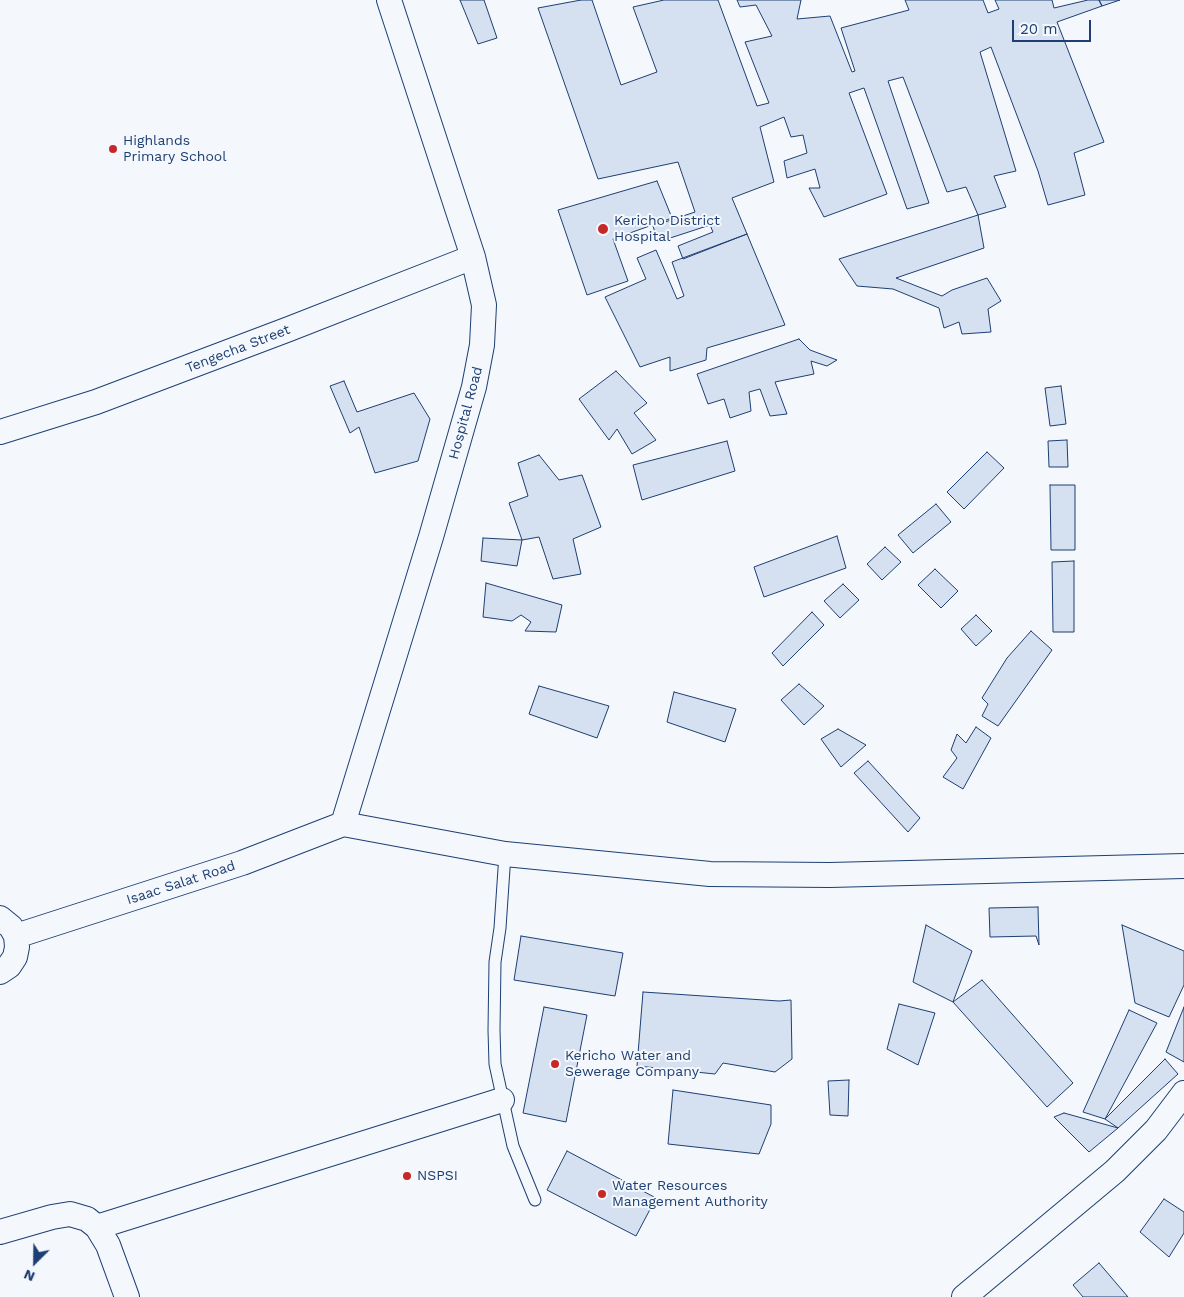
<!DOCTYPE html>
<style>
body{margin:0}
#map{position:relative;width:1184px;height:1297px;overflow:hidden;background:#f4f7fb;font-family:"Work Sans",sans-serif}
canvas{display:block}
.north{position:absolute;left:10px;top:1237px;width:50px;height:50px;-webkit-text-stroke:4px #f4f7fb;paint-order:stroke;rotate:203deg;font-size:14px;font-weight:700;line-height:20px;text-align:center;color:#1d3f73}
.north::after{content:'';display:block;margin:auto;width:18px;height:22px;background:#1d3f73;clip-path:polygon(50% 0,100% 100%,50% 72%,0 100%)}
.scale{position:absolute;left:1012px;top:20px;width:79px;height:22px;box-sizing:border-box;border:2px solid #1d3f73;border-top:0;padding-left:6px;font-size:15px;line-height:18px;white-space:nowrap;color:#1d3f73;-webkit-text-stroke:4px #f4f7fb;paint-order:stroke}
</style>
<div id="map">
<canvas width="1184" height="1297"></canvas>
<div class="north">N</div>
<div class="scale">20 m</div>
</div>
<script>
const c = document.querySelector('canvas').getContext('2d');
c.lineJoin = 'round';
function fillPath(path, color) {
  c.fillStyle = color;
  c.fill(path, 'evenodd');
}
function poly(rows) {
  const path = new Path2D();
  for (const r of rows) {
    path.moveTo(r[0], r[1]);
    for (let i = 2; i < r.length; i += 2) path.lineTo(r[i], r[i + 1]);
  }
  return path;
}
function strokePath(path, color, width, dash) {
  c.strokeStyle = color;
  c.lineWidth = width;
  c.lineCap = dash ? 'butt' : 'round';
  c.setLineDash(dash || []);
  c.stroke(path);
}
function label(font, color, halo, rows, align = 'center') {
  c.font = font + ' "Work Sans",sans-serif';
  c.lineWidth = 4;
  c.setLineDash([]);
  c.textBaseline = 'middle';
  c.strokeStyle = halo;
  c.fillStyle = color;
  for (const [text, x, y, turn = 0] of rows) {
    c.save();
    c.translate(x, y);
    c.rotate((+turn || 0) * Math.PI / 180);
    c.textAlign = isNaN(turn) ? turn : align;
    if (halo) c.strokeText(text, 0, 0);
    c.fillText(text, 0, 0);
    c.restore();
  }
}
const building = poly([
 [460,0,484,0,497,38,478,44,460,0],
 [581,0,592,0,621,85,657,72,633,7,664,0,718,0,757,106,769,103,745,42,772,36,756,5,740,7,737,0,801,0,797,19,830,16,852,72,855,71,841,28,909,10,905,0,983,0,988,13,999,9,995,0,1052,0,1054,8,1088,0,1099,0,1102,6,1057,22,1104,142,1074,153,1085,195,1048,205,1038,171,991,47,980,52,1016,171,994,176,1006,207,978,215,966,187,947,192,903,77,888,81,929,203,907,209,864,88,849,93,887,194,824,217,809,188,820,188,815,169,787,178,784,161,807,153,803,135,791,137,784,117,760,127,774,182,732,198,747,234,683,259,678,246,713,232,710,225,658,242,653,226,695,212,678,162,598,179,538,8,581,0],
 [1099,0,1120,0,1102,6,1099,0],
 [657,181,672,218,613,239,628,281,587,295,558,210,657,181],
 [978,215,984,248,896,278,942,296,952,290,987,278,1001,301,988,309,991,332,962,334,959,322,944,328,939,308,893,289,857,286,839,259,978,215],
 [747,234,785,325,707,348,706,360,670,371,670,357,640,367,605,297,646,279,637,258,656,250,677,299,684,296,672,262,747,234],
 [799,339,810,350,837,360,827,366,811,361,814,374,775,382,787,414,770,416,760,389,749,392,751,411,730,418,724,399,708,404,697,374,799,339],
 [616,371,647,403,634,413,656,440,632,454,617,429,609,440,579,399,616,371],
 [344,381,357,412,414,393,430,419,418,461,375,473,359,427,350,433,330,386,344,381],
 [1061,386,1066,424,1050,426,1045,388,1061,386],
 [1067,440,1068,467,1049,467,1048,441,1067,440],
 [727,441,735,471,642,500,633,465,727,441],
 [987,452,1004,468,964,509,947,492,987,452],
 [539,455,559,480,582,475,601,527,573,539,581,574,553,579,539,537,522,540,509,503,528,496,518,463,539,455],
 [1050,485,1075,485,1075,550,1051,550,1050,485],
 [936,504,951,522,913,553,898,535,936,504],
 [837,536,846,568,764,597,754,567,837,536],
 [483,538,522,540,517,566,481,561,483,538],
 [885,547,901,562,882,580,867,564,885,547],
 [1074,561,1074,632,1053,632,1052,562,1074,561],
 [935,569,958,591,941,608,918,585,935,569],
 [486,583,562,605,556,632,525,631,531,622,521,615,512,621,483,617,486,583],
 [843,584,859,600,840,618,824,601,843,584],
 [812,612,824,625,783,666,772,653,812,612],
 [976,615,992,631,976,646,961,629,976,615],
 [1031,631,1052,650,998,726,982,716,988,704,982,698,1007,658,1031,631],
 [799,684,824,706,804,725,781,700,799,684],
 [539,686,609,706,597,738,529,714,539,686],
 [674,692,736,709,725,742,667,722,674,692],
 [976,727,991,738,963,789,943,777,957,758,951,750,957,734,966,743,976,727],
 [838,729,866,745,841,767,821,739,838,729],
 [868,761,920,818,908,832,854,773,868,761],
 [1038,907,1039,945,1036,936,990,937,989,908,1038,907],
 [926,925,972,951,953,1002,913,982,926,925],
 [1122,925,1184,951,1184,985,1169,1017,1135,1003,1122,925],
 [521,936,623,953,615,996,514,980,521,936],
 [982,980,1073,1083,1047,1107,953,1002,982,980],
 [643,992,779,1001,791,1000,792,1059,775,1072,723,1063,715,1074,637,1066,643,992],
 [899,1004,935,1013,918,1065,887,1049,899,1004],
 [544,1007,587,1015,566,1122,523,1113,544,1007],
 [1184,1007,1184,1062,1166,1052,1184,1007],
 [1129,1010,1157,1023,1105,1119,1083,1112,1129,1010],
 [1165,1059,1178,1074,1118,1128,1105,1119,1165,1059],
 [849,1080,848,1116,830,1115,828,1081,849,1080],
 [673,1090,771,1105,771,1124,759,1154,668,1144,673,1090],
 [1064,1113,1118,1128,1089,1152,1054,1117,1064,1113],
 [567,1151,656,1198,636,1236,547,1190,567,1151],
 [1164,1199,1184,1212,1184,1233,1169,1257,1140,1232,1164,1199],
 [1099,1263,1128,1297,1083,1297,1073,1285,1099,1263]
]);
fillPath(building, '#d5e0f0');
strokePath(building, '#1d3f73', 1);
const service = poly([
 [505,854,500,928,495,962,494,1030,495,1064,513,1146,535,1200]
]);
const minor = poly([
 [0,432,96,402,289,329,473,257],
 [343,824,431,537,474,387,482,345,484,305,473,257,389,0],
 [343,824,505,854,710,874,830,875,1184,866],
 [0,918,11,927,16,936,17,947,15,957,9,966,0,972],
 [16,936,242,863,343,824],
 [97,1227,502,1100],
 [0,1232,52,1217,70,1214,87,1219,97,1227,108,1245,127,1297],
 [964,1297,1115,1171,1156,1130,1184,1093]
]);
strokePath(service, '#1d3f73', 13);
strokePath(minor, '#1d3f73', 26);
strokePath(service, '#f4f7fb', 11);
strokePath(minor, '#f4f7fb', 24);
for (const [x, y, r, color] of [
 [113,149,5,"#c62828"],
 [603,229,6,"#c62828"],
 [555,1064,5,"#c62828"],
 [407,1176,5,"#c62828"],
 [602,1194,5,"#c62828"]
]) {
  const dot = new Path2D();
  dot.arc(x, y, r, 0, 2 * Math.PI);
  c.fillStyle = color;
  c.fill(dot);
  strokePath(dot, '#f4f7fb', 2);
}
label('14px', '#1d3f73', '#f4f7fb', [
 ["Highlands",123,141],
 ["Primary School",123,157],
 ["Kericho District",614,221],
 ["Hospital",614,237],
 ["Kericho Water and",565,1056],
 ["Sewerage Company",565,1072],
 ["NSPSI",417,1176],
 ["Water Resources",612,1186],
 ["Management Authority",612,1202]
], 'left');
label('14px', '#1d3f73', '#f4f7fb', [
 ["Tengecha Street",238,349,-21],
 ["Hospital Road",466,413,-75],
 ["Isaac Salat Road",181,883,-18]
]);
</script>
